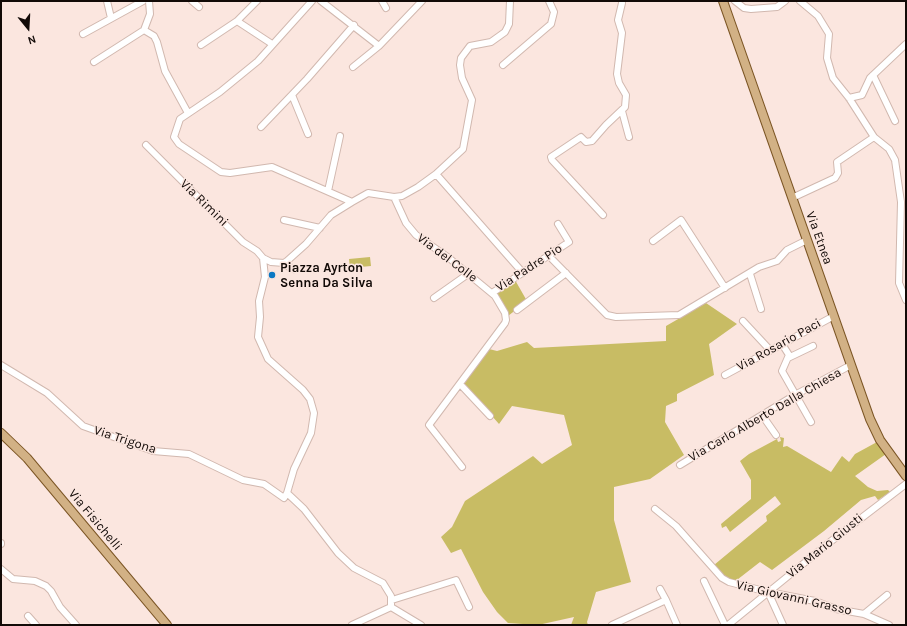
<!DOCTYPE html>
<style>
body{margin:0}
#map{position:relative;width:907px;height:626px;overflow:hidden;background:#fbe6df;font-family:Karla,sans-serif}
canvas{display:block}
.frame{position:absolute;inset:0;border:2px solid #120a07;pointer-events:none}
.north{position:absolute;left:8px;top:8px;width:40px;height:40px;-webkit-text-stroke:3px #fbe6df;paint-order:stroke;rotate:162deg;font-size:11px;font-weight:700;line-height:16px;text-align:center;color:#120a07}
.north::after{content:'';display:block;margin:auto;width:14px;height:18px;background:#120a07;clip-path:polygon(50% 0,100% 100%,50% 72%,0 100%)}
</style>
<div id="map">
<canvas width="907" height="626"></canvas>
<div class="frame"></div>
<div class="north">N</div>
</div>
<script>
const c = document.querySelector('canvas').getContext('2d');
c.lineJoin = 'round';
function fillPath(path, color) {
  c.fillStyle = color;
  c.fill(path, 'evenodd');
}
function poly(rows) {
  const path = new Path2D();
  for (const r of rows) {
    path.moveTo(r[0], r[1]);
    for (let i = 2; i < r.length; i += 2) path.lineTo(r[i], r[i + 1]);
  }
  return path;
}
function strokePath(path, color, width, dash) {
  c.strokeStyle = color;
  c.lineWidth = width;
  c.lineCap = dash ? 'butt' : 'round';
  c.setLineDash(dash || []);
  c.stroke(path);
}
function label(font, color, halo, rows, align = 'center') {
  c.font = font + ' Karla,sans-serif';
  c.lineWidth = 3;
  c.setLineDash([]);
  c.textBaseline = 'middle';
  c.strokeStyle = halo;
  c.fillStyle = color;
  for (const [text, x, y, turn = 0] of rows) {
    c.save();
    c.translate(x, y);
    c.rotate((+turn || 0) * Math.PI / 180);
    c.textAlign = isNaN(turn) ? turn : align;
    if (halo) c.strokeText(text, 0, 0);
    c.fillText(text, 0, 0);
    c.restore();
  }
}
fillPath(poly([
 [370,257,371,266,350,268,349,259],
 [515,280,527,301,508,316,495,293],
 [706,303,737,324,709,344,714,375,677,394,677,401,666,406,665,422,684,455,650,479,614,487,614,520,631,582,596,592,587,622,588,625,571,625,574,617,538,625,508,623,497,612,483,592,461,549,451,553,441,537,452,527,465,501,533,456,542,464,572,445,564,415,512,406,499,424,463,383,489,349,497,351,527,342,534,348,666,341,666,326],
 [780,437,784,438,783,447,787,446,831,472,842,456,849,462,855,454,877,442,886,454,855,476,868,487,877,491,888,490,890,492,878,500,875,496,861,500,824,531,772,570,760,562,733,583,729,581,714,565,767,521,766,516,781,504,775,496,730,532,726,526,722,528,721,524,751,499,751,480,740,461,749,454,777,439,778,442,781,441]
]), '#c8bc64');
const minor = poly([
 [107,1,111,18],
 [149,1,150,14,144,30,154,36,157,42,165,71,188,113],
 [192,1,199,7],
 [312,1,258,61,220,92,180,119,174,137,179,144,221,172,230,173,272,167,352,202,368,193,394,197,406,223,416,235,449,258,495,296,505,313,506,320,505,323,429,425,462,467],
 [321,1,379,46],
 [382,1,386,8],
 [735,1,744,8,751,9,777,7,785,1],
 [800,1,818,16,829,34,827,58,833,78,849,98,874,137,889,149,895,160,901,202,899,283,906,300],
 [237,21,257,1],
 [83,34,143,1],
 [201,45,237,21,272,44],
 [94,62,144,30],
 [503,65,551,24,554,12,549,1],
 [353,67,379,46,422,1],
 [873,75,895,121],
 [292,95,308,134],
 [849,98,862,95,870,78,906,44],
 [622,111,629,137],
 [261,127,307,79,354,25],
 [146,145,243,242,257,251,263,258,271,262,284,263,287,261,306,244,331,215,352,202],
 [436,174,523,273],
 [328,191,340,136],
 [394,197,402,196,418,187,436,174,463,149,472,100,462,78,460,65,461,58,470,46,491,42,505,32,509,24,510,1],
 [792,198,835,178,838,173,837,162,874,137],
 [603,215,552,160,551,157,581,137,586,142,592,141,606,125,625,107,626,95,619,83,617,74,622,33,618,20,622,3],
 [284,220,320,228],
 [653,241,681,220,725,288],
 [548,255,607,315,616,317,679,315,759,267,777,261,787,250,807,240],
 [284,263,285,265,294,269],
 [750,274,761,309],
 [492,293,569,242,558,224],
 [434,298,468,274],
 [517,310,566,273],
 [743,321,770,350],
 [782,344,789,355,782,371,811,422],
 [788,358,813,346],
 [1,365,47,393,83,426,153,451,189,454,243,480,264,484,284,498,287,493,294,469,311,433,314,413,310,399,303,390,268,359,258,337,260,317,259,301,265,277,263,258],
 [725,375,834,316],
 [460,384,490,416],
 [762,415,776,435],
 [680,465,795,395,851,365],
 [287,493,304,509,338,553,354,568,383,583,391,596,391,607],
 [655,509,676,526,722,578,729,582,768,592,815,601,836,609,864,614,889,625],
 [1,543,1,544],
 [1,569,13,579,35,581,46,586,51,591,60,607,76,625],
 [704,581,725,625],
 [660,589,666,600],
 [768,592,783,625],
 [392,600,456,580,469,607],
 [391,607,421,625],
 [864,614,887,595],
 [28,616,36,625],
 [352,625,391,607],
 [612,625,666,600,677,625],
 [728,625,830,542,906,484]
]);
const major = poly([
 [723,1,870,419,880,440,906,476],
 [1,433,27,458,167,625]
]);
strokePath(minor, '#d1b8af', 8);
strokePath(major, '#7b5524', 10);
strokePath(minor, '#fff', 6);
strokePath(major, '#d2b185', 8);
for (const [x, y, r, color] of [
 [272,275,4,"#0b78c3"]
]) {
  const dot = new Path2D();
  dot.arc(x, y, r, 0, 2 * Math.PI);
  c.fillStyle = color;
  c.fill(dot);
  strokePath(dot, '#fbe6df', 1.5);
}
label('13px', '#120a07', '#fbe6df', [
 ["Via Rimini",204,203,44],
 ["Via Etnea",819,238,70],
 ["Via del Colle",447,258,37],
 ["Via Padre Pio",529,268,-33],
 ["Via Rosario Paci",779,345,-29],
 ["Via Carlo Alberto Dalla Chiesa",765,415,-30],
 ["Via Trigona",125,440,18],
 ["Via Fisichelli",95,520,50],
 ["Via Mario Giusti",825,546,-39],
 ["Via Giovanni Grasso",794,598,13]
]);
label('bold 13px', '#120a07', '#fbe6df', [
 ["Piazza Ayrton",280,268],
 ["Senna Da Silva",280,283]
], 'left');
</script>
